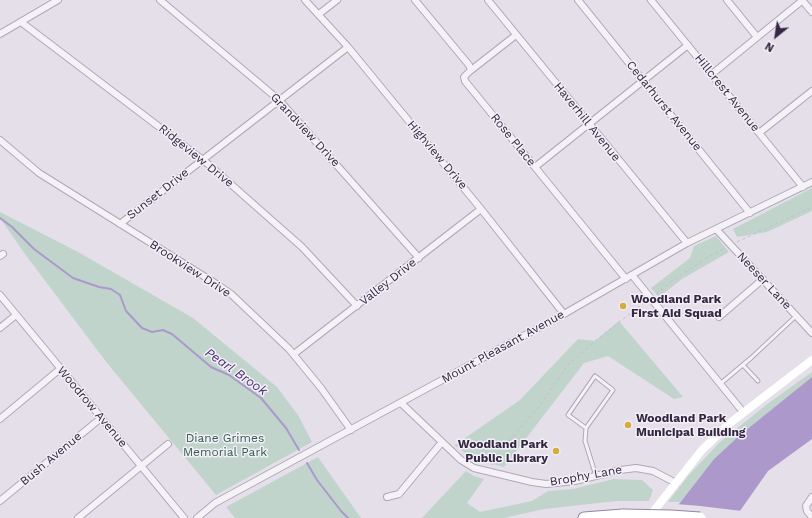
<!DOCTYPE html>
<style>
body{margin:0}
#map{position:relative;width:812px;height:518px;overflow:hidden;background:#e4dfe9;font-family:"Work Sans",sans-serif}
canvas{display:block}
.north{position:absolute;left:756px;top:16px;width:40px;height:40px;-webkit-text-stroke:3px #f2eff7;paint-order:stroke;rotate:210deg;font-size:11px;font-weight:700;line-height:16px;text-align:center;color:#352741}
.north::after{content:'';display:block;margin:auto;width:14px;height:18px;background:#352741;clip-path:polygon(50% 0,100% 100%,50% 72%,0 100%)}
</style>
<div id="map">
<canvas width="812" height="518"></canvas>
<div class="north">N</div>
</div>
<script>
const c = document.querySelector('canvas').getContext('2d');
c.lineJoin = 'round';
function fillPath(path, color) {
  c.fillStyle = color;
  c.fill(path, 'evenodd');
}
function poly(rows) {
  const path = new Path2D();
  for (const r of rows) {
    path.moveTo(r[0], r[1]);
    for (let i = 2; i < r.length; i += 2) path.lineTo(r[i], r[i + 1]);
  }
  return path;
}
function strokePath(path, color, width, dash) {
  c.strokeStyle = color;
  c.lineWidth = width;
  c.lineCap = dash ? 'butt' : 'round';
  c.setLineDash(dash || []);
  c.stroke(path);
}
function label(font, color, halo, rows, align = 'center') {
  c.font = font + ' "Work Sans",sans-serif';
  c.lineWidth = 3;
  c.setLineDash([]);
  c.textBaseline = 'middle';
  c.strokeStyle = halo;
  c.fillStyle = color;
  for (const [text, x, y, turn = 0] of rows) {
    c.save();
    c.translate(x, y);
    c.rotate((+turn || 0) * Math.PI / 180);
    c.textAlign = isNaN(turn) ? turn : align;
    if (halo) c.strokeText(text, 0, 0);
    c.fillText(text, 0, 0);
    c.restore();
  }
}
fillPath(poly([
 [812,188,812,211,767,232,737,237,733,229],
 [0,212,78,252,193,318,277,387,298,415,312,442,216,495,107,363,25,254,0,218],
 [716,236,729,252,682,279,659,297,651,288,690,258,694,246],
 [619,321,683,397,674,399,608,356,584,363,504,467,471,458,455,445,520,400,578,339,595,341],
 [812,372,812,377,740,435,714,459,680,502,668,502,688,476,720,442,766,405],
 [318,457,361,518,235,518,226,507],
 [466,471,474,476,484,479,467,503,480,512,532,501,548,491,573,489,614,479,642,480,653,490,649,501,617,501,544,509,504,518,422,518]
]), '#c0d4cc');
fillPath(poly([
 [812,377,812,439,768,471,735,518,668,518,714,459,740,435]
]), '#ac98cb');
fillPath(poly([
 [676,504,700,506,742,511,737,518,666,518]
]), '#e4dfe9');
strokePath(poly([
 [0,218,12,227,34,249,73,278,99,287,111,289,120,295,126,311,142,328,152,332,163,330,172,334,211,367,229,375,261,398,286,428,299,450],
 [307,463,317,480,341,511,348,518]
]), '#ac98cb', 2);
const lane = poly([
 [743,365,758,381],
 [720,384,751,358,796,316],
 [586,428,568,415,595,376,613,390,586,428,585,441,596,476]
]);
const street = poly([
 [160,0,279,100,419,258],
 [305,0,348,47,481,209,564,314],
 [415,0,469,65,471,70,464,77,465,81,626,279],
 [488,0,687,243],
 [578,0,750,213],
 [651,0,803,187],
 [727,0,757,37],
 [802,0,812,12],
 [319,14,337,0],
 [21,22,208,164,302,247,357,306],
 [0,34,58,0],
 [470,71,516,35],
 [712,74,803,0],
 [759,133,812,91],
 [0,140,39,173,218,285,231,294,289,349,321,388,351,430],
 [535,167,688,45],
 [120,224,348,47],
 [716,229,812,333],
 [0,256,3,254],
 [632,275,743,412],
 [0,295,184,518],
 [719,317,763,279],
 [0,328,16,315],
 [294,354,481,209],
 [401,403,461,460,474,468,532,482,546,484,575,481,620,470,636,468,653,471,676,483],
 [0,419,60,369],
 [387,497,399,494,442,442],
 [812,497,806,506,807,511,812,517],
 [0,501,101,418],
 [78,518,168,444],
 [197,518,215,503,226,497,564,314,687,243,812,182]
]);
const highway = poly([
 [584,518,623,515]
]);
strokePath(lane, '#b0a8b7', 5);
strokePath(street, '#b0a8b7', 8);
strokePath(highway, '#9386a1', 13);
strokePath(poly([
 [737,242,812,207],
 [656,294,672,281,705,259,725,248],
 [492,465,494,458,541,404,568,365,595,341,645,302]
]), '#c3bdc8', 1, [3, 3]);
strokePath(lane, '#f5f2f7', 3);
strokePath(street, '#f5f2f7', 6);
strokePath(poly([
 [649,517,702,450,730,423,812,360]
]), '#fff', 8);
strokePath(highway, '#fff', 11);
const highwayBridge = poly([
 [623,515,671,516,700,518]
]);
strokePath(highwayBridge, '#9386a1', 13, []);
strokePath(highwayBridge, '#fff', 11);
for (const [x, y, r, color] of [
 [623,306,4,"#d5ac3e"],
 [628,425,4,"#d5ac3e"],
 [556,451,4,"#d5ac3e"]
]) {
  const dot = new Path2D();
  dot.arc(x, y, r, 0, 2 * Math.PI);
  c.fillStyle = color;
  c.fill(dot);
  strokePath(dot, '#f2eff7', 1.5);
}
label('12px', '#352741', '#f2eff7', [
 ["Hillcrest Avenue",727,93,51],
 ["Cedarhurst Avenue",664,106,51],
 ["Haverhill Avenue",587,122,51],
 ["Grandview Drive",305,130,47],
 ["Rose Place",513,140,51],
 ["Highview Drive",437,155,50],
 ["Ridgeview Drive",196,156,39],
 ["Sunset Drive",158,194,-38],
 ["Brookview Drive",190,269,33],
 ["Neeser Lane",764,281,47],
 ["Valley Drive",388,282,-38],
 ["Mount Pleasant Avenue",503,347,-29],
 ["Woodrow Avenue",92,407,50],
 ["Bush Avenue",51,459,-40],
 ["Brophy Lane",586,476,-10]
]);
label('bold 12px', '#352741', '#f2eff7', [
 ["Woodland Park",631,299],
 ["First Aid Squad",631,313],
 ["Woodland Park",636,418],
 ["Municipal Building",636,432],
 ["Woodland Park",548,444,"right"],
 ["Public Library",548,458,"right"]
], 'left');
label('12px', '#345e51', '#f2eff7', [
 ["Diane Grimes",225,438],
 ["Memorial Park",225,452]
]);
label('italic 13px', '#4e2f77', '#f2eff7', [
 ["Pearl Brook",236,372,35]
]);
</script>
